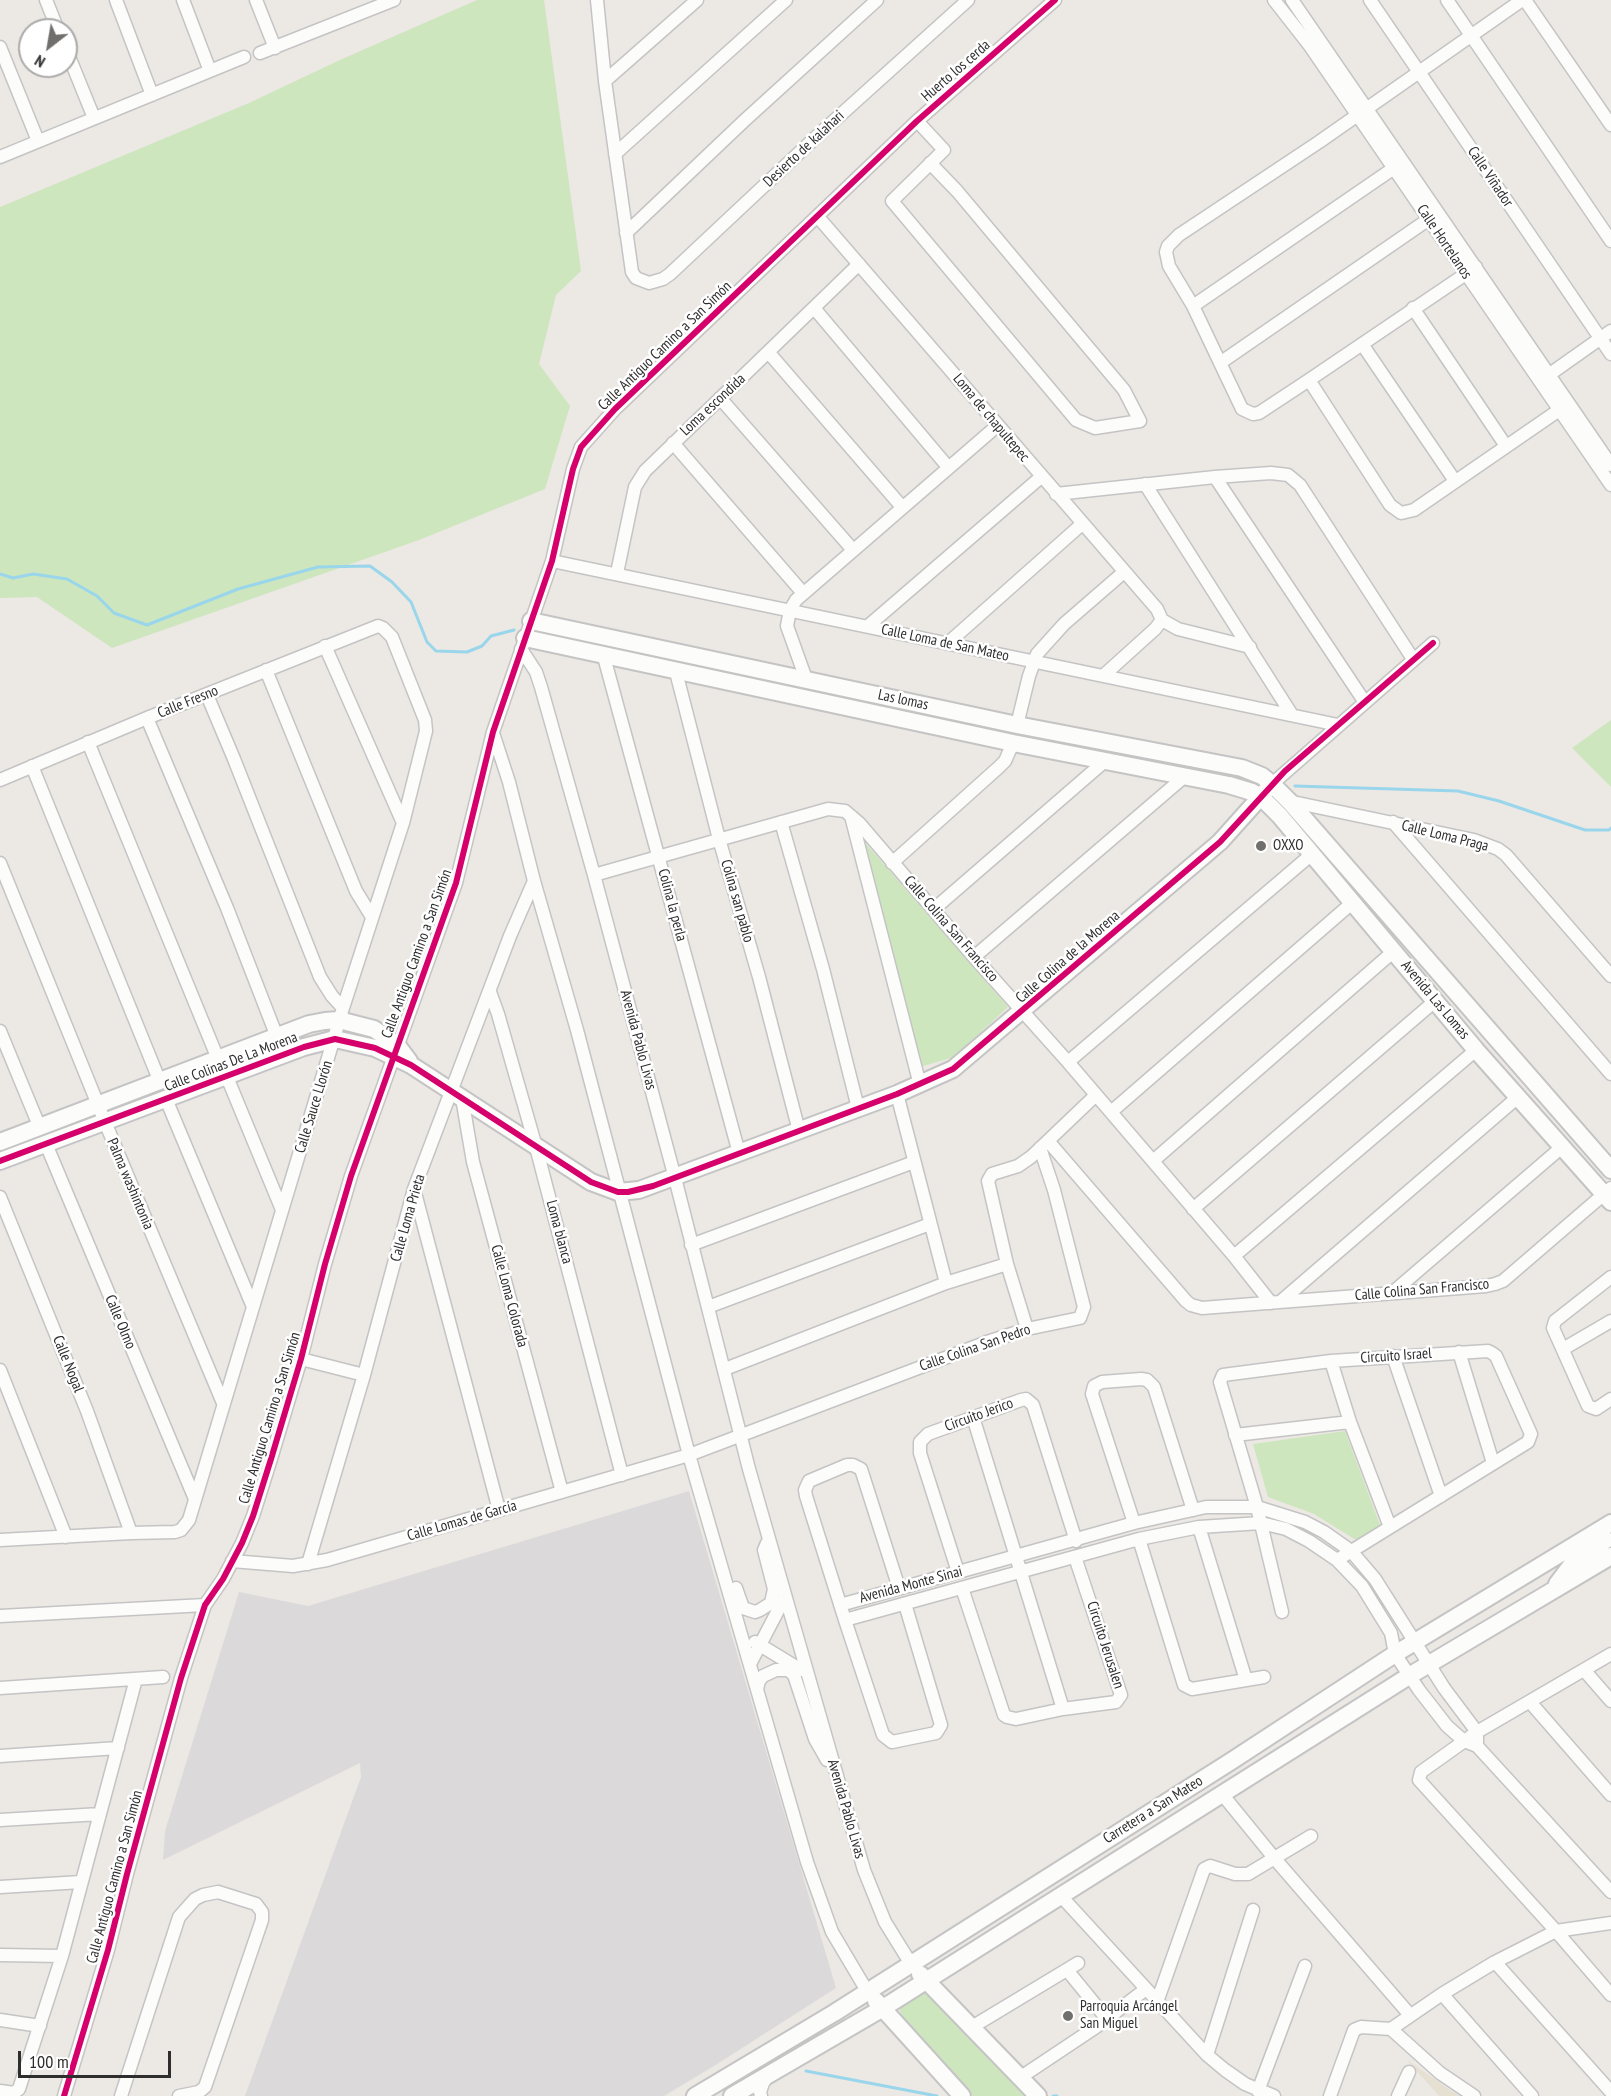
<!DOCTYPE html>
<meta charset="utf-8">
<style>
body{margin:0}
#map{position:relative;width:1611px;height:2096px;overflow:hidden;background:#ece8e4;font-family:"PT Sans Narrow",sans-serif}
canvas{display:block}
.north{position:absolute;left:18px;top:18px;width:60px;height:60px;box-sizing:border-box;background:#fff;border:2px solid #ababab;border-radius:50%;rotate:211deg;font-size:16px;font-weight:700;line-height:24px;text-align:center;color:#2e2e2e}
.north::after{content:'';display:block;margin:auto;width:21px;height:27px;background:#706f6e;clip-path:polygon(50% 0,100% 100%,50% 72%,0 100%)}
.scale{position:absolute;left:18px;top:2051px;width:153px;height:27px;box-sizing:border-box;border:3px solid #2e2e2e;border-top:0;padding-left:8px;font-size:18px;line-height:21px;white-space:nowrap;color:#2e2e2e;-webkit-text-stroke:4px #fff;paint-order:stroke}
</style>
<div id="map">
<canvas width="1611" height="2096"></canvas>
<div class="north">N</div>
<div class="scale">100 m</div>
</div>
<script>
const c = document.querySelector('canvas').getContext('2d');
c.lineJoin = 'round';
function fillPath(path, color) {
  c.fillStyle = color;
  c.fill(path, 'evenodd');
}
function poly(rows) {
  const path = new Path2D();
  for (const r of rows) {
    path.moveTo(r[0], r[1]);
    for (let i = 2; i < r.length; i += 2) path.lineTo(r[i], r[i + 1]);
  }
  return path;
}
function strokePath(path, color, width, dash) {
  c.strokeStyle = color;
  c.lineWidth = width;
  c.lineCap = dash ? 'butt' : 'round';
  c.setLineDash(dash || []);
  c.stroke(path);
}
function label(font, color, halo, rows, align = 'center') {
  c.font = font + ' "PT Sans Narrow",sans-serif';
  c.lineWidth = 5;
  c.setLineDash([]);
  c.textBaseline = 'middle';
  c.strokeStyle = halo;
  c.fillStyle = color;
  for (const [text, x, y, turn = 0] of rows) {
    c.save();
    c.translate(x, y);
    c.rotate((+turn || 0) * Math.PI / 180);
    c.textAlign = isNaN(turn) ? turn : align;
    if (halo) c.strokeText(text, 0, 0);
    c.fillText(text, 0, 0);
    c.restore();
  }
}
fillPath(poly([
 [689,1491,836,1988,714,2066,664,2096,245,2096,361,1777,360,1763,163,1860,165,1831,239,1592,308,1606]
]), '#dcd9db');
fillPath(poly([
 [1406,2059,1450,2090,1460,2096,1439,2096]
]), '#e6e0d3');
fillPath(poly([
 [477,0,544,0,581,271,556,295,539,364,570,406,545,489,419,540,112,648,37,597,0,598,0,207,249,103,342,59],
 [1611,720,1611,787,1572,748],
 [861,838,1008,1007,954,1057,920,1067],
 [1345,1431,1380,1525,1356,1540,1314,1514,1268,1497,1253,1444],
 [926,1990,1027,2096,973,2096,903,2017,900,2011,900,2006]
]), '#cee6be');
strokePath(poly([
 [0,574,13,578,33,574,67,579,97,596,114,613,147,625,238,589,318,567,370,566,392,582,411,602,427,642,436,651,467,652,482,646,491,636,514,630],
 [757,679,998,730],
 [1065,742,1248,780],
 [1295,786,1458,791,1499,801,1585,830,1609,830,1611,828],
 [806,2071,937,2096],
 [1053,2096,1057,2096]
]), '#99d6ec', 3);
const street = poly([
 [46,0,58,30],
 [116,0,152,95],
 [183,0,210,71],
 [256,0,275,48],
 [597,0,605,81,632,272,636,278,649,283,663,279,670,274,816,137,968,0],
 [1274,0,1310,46,1611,485],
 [1292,0,1611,465],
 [1370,0,1611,354],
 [1447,0,1611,241],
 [1525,0,1611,125],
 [0,47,38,141],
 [66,49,94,118],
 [260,53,394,0],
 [605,81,697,0],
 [917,121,944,150,892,201,1076,420,1095,428,1140,421,1124,390,957,191,930,163],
 [615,154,786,0],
 [0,157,244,57],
 [818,217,1157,609,1162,620],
 [626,233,745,120,877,0],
 [1476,267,1309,380,1259,413,1253,414,1242,409,1193,306,1169,266,1166,252,1168,246,1179,235,1319,142,1522,0],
 [1193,306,1394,168],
 [814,308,948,467],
 [1413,308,1506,446],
 [1362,344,1455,481],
 [769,353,902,507],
 [1220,363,1429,219],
 [1550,374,1611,331],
 [1309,380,1390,505,1401,513,1414,510,1565,406],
 [720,398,853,550],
 [673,443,803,593],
 [1215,477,1364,701],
 [1145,484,1292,715],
 [1056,494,1215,477,1271,473,1288,475,1300,485,1413,659],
 [552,561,1338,725],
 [617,573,635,487,645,471,859,264],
 [1162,620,1178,629,1250,647],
 [868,626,1041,477],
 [948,643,1082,524],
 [325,646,403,823],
 [521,649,536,672,541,687,594,875,675,1178,749,1469,864,1870,885,1922,911,1964],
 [604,657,739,1153],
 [266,670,356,891,372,917],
 [676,672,719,839,759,977,799,1131],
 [1104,675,1155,629,1162,620],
 [806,679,787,626,790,610,796,600,997,426],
 [207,695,234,759,320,977,332,996,343,1008],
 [147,718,227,908,277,1037],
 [1017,725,1029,676,1037,654,1064,624,1124,572],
 [493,733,509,782,534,881,577,1030,689,1455,807,1862,832,1932,867,1991],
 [88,742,218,1059],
 [32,766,160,1082],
 [0,780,147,718,378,626,383,628,392,637,425,720,426,731,403,823,343,1008,189,1520,181,1530,175,1532,131,1533,0,1540],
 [1272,784,1433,643],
 [1288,801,1474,840,1498,849,1506,855,1611,976],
 [851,816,920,1085],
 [781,822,823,969,858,1108],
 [1393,822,1611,1074],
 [0,863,105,1122,223,1403],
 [892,863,999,767,1005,761,1013,743],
 [594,875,828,809,845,811,859,823,974,957,1068,1062,1234,1256,1271,1303],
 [934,909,1105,761],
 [974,957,1184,777],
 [490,992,498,1014,536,1147,622,1475],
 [0,1031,40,1128],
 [1068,1062,1312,854],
 [227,1077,282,1210],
 [897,1094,946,1283],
 [462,1098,473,1162,562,1492],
 [166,1099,253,1307],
 [1111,1112,1352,903],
 [1048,1141,1186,1301,1191,1305,1202,1308,1486,1286,1495,1284,1503,1281,1611,1188],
 [46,1144,195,1499],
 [1153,1161,1394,951],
 [414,1189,499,1510],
 [0,1197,87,1411,131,1533],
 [1193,1209,1435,1001],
 [691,1245,914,1162],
 [1234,1256,1476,1050],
 [1611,1277,1555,1321,1553,1328,1588,1406,1596,1409,1611,1399],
 [1392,1293,1562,1147],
 [1280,1302,1518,1097],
 [708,1307,930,1224],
 [1027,1329,1007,1264,988,1181,992,1174,1018,1166,1031,1157,1096,1095],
 [1563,1349,1611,1321],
 [1459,1352,1493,1463],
 [1393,1356,1441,1496],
 [301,1359,364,1375],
 [1331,1361,1350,1422,1390,1527],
 [725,1369,946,1283,1007,1264],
 [0,1370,66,1537],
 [973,1417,1063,1709],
 [1235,1435,1350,1422],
 [1134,1523,1092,1394,1094,1386,1102,1382,1141,1379,1147,1380,1154,1387,1193,1510],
 [1199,1527,1246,1680],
 [1139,1539,1184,1685,1192,1689,1264,1677],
 [232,1561,293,1566,327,1560,689,1455,987,1342,1027,1329,1080,1318,1084,1307,1054,1190,1040,1148],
 [308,1564,364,1375,414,1189,510,936,534,881],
 [958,1572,920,1453,920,1442,928,1434,1021,1400,1026,1399,1033,1405,1076,1541],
 [736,1588,743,1608,755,1612,760,1610,771,1603,774,1589,764,1550,767,1543],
 [899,1588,861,1469,853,1465,847,1465,809,1481,805,1490,806,1496,845,1620,883,1735,892,1742,936,1733,941,1725,905,1604],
 [962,1588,1004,1715,1007,1717,1016,1719,1063,1709,1116,1702,1121,1695,1075,1557],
 [840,1605,1134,1523,1206,1507,1257,1507,1305,1522,1324,1532,1351,1551,1375,1579,1444,1688,1477,1732,1477,1746],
 [1282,1612,1257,1507,1220,1382,1223,1375,1331,1361,1488,1351,1492,1353,1496,1356,1531,1434,1528,1442,1337,1560],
 [0,1616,205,1605],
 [845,1620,1139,1539,1199,1527,1261,1523,1286,1529,1309,1541,1337,1560,1362,1586,1391,1633,1395,1654,1419,1690,1447,1726,1464,1741,1477,1746,1611,1892],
 [755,1642,801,1670],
 [1611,1654,1477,1732,1421,1772,1419,1780,1556,1931,1611,1995],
 [750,1664,785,1597],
 [1584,1670,1611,1701],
 [0,1688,163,1677],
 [757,1689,759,1681,763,1676,776,1670,788,1670,794,1675,815,1739,827,1760],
 [1530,1702,1611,1795],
 [0,1756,118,1748],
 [1222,1794,1275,1859,1410,2015],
 [0,1820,100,1814],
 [0,1887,81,1882],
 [1060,1895,1207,2055,1225,2070,1245,2084,1274,2096],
 [0,1955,62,1956],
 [1495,1962,1611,2092],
 [1067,1970,1107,2019],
 [1442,1994,1532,2096],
 [1157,2002,1204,1869,1210,1866,1235,1874,1248,1874,1311,1836],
 [0,2020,40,2026],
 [972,2027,1078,1963],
 [1391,2029,1440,2073,1474,2096],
 [1207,2055,1253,1910],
 [1021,2077,1096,2027,1146,1989],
 [0,2091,14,2093,19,2089,62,1956,136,1679],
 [1258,2091,1305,1966],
 [64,2096,108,1950,127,1874,181,1678,205,1605,223,1579,242,1543,253,1516,271,1459,301,1359,325,1264,351,1176,456,883,493,732,552,561,573,469,581,447,615,409,917,121,1055,0],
 [121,2096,179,1917,195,1899,203,1895,218,1892,256,1904,262,1912,262,1920,205,2087,199,2092,179,2096],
 [761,2096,760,2092,763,2083,768,2076],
 [1330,2096,1354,2030,1361,2027,1391,2029,1442,1994,1495,1962,1556,1931,1611,1923],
 [1398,2096,1409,2072]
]);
const secondary = poly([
 [531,621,1017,725,1242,768,1262,776,1272,784,1290,802,1611,1170],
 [525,638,1013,743,1229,785,1252,792,1261,797,1280,816,1476,1050,1611,1202],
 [0,1142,309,1024,325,1021,339,1020,374,1029,397,1045,409,1061],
 [0,1161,304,1047,335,1039,375,1048,411,1065,591,1182,618,1192,639,1190,897,1094,953,1069,1220,842,1272,784],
 [1557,1584,1572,1564,1606,1540],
 [920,1974,1038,2096],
 [876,2001,962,2096],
 [695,2096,834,2013,1233,1760,1395,1654,1611,1523],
 [732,2096,883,2008,1409,1676,1611,1556]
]);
strokePath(street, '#c5c4c5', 15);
strokePath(secondary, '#c5c4c5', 20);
strokePath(street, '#fcfcfb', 12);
strokePath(secondary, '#fcfcfb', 16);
strokePath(poly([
 [0,1161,304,1047,335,1039,375,1048,411,1065,591,1182,618,1192,628,1192,653,1186,897,1094,953,1069,1220,842,1285,771,1433,643],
 [64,2096,108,1950,127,1874,181,1678,205,1605,223,1579,242,1543,253,1516,271,1459,301,1359,325,1264,351,1176,456,883,493,732,552,561,573,469,581,447,615,409,917,121,1055,0]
]), '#d6006c', 6);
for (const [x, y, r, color] of [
 [1261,846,6,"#706f6e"],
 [1068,2016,6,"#706f6e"]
]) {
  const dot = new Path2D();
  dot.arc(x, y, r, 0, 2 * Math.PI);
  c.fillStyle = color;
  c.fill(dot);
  strokePath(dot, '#fff', 2);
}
label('15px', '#2e2e2e', '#fff', [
 ["Huerto los cerda",956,71,-41],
 ["Desierto de kalahari",804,149,-43],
 ["Calle Viñador",1490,177,56],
 ["Calle Hortelanos",1444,242,56],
 ["Calle Antiguo Camino a San Simón",665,346,-44],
 ["Loma escondida",713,405,-43],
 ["Loma de chapultepec",991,418,50],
 ["Calle Loma de San Mateo",945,643,12],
 ["Las lomas",903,700,12],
 ["Calle Fresno",188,702,-22],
 ["Calle Loma Praga",1445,836,14],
 ["Colina san pablo",737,901,74],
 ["Colina la perla",672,905,75],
 ["Calle Colina San Francisco",951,929,49],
 ["Calle Antiguo Camino a San Simón",417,954,-70],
 ["Calle Colina de la Morena",1068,957,-41],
 ["Avenida Las Lomas",1435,1000,50],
 ["Avenida Pablo Livas",638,1040,75],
 ["Calle Colinas De La Morena",231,1062,-21],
 ["Calle Sauce Llorón",314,1107,-73],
 ["Palma washintonia",130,1184,67],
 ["Calle Loma Prieta",408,1218,-74],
 ["Loma blanca",559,1232,75],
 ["Calle Colina San Francisco",1422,1290,-5],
 ["Calle Loma Colorada",509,1296,75],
 ["Calle Olmo",120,1322,67],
 ["Calle Colina San Pedro",975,1348,-19],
 ["Circuito Israel",1396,1356,-4],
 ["Calle Nogal",68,1364,68],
 ["Circuito Jerico",979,1415,-20],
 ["Calle Antiguo Camino a San Simón",270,1418,-73],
 ["Calle Lomas de García",462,1521,-16],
 ["Avenida Monte Sinai",911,1585,-15],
 ["Circuito Jerusalen",1105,1645,72],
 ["Avenida Pablo Livas",846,1809,74],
 ["Carretera a San Mateo",1153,1810,-32],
 ["Calle Antiguo Camino a San Simón",115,1877,-75]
]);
label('15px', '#2e2e2e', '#fff', [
 ["OXXO",1273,846],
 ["Parroquia Arcángel",1080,2007],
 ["San Miguel",1080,2024]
], 'left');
</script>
